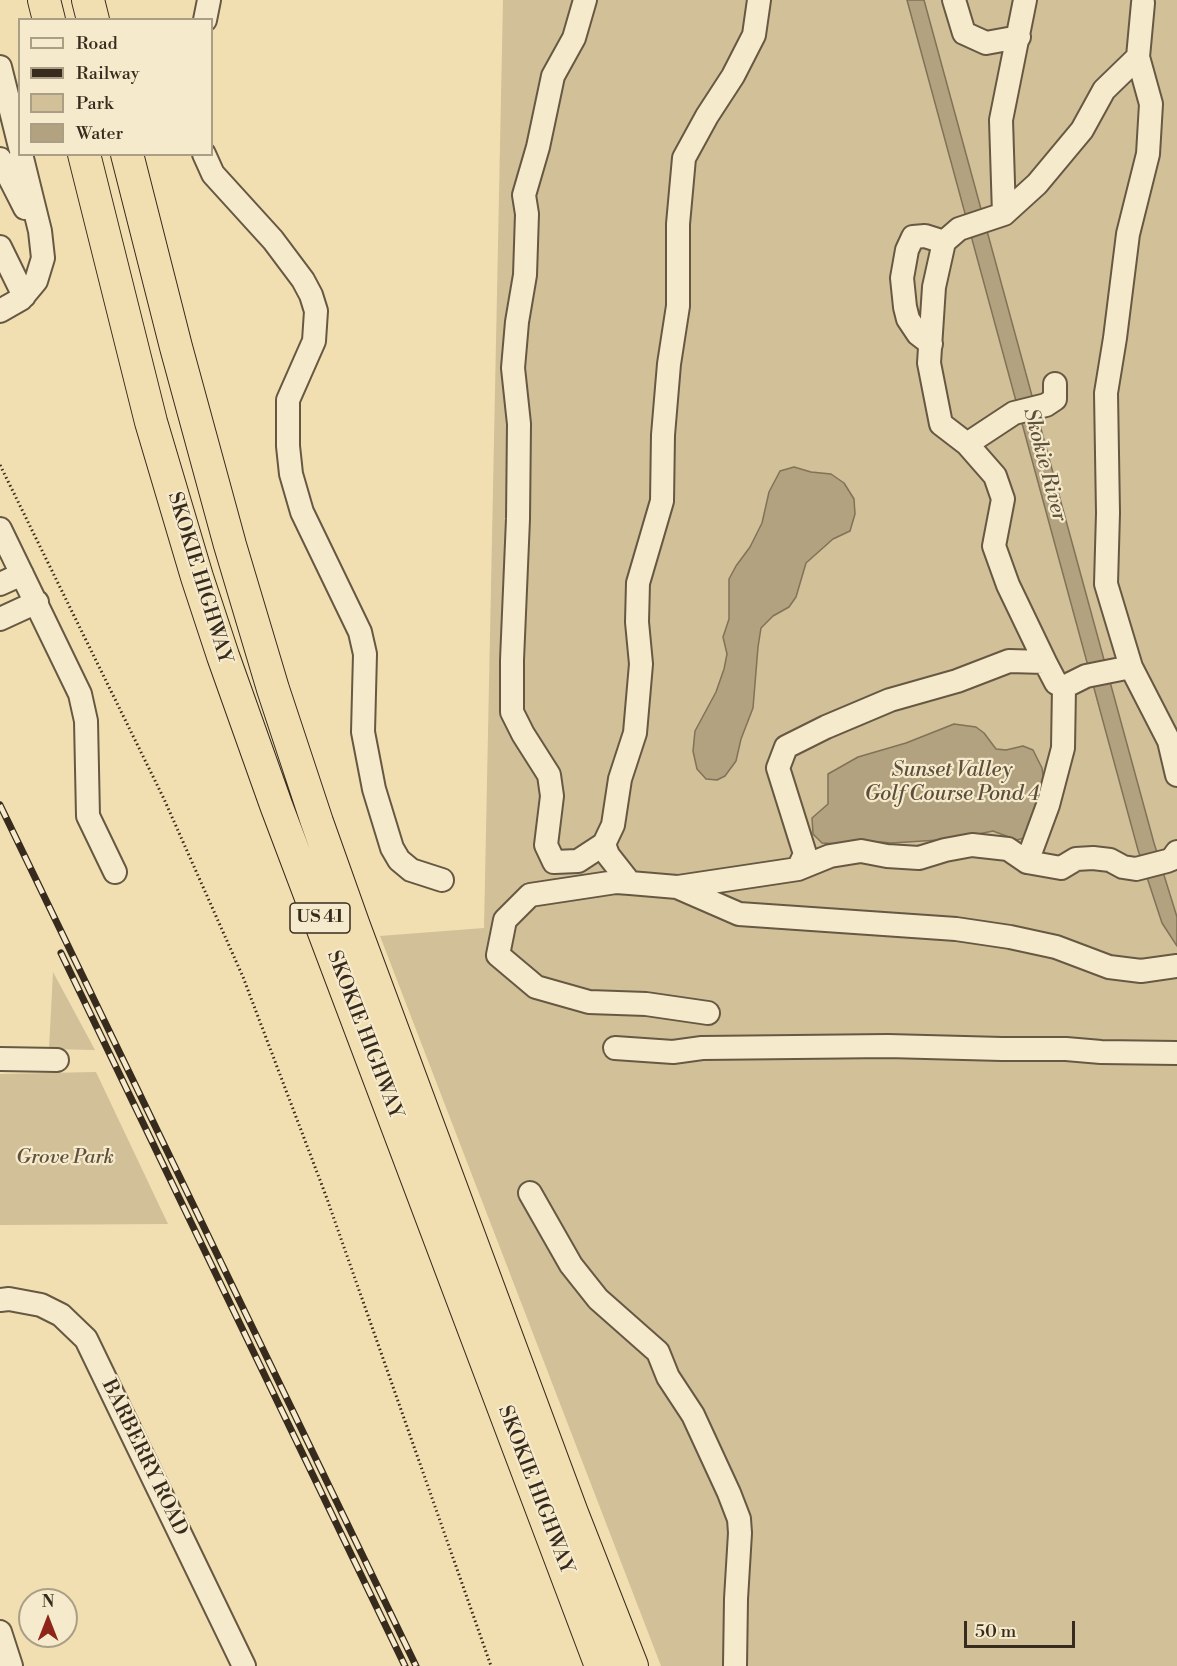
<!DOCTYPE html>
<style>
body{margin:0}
#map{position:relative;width:1177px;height:1666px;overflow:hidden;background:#f1dfb1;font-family:"Libre Bodoni",serif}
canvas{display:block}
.legend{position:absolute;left:18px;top:18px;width:195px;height:138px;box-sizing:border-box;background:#f6eacc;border:2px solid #aa9e86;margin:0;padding:8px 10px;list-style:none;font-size:18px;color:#372b1e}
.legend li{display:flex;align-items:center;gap:12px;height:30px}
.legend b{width:30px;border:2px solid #aa9e86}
.north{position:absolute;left:18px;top:1588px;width:60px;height:60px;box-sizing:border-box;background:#f6eacc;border:2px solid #aa9e86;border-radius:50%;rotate:0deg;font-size:16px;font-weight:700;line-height:24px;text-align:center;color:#372b1e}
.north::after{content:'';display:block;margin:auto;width:21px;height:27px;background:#8f2418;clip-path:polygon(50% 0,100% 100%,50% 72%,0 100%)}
.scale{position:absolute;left:964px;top:1621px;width:111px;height:27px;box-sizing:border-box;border:3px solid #372b1e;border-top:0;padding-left:8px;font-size:18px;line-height:21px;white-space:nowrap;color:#372b1e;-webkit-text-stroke:4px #f6eacc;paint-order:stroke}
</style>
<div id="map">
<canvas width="1177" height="1666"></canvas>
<ul class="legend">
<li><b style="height:8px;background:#f6eacc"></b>Road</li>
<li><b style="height:8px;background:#372b1e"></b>Railway</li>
<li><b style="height:16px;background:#d1c098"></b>Park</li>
<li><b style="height:16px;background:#b2a27f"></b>Water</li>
</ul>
<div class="north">N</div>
<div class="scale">50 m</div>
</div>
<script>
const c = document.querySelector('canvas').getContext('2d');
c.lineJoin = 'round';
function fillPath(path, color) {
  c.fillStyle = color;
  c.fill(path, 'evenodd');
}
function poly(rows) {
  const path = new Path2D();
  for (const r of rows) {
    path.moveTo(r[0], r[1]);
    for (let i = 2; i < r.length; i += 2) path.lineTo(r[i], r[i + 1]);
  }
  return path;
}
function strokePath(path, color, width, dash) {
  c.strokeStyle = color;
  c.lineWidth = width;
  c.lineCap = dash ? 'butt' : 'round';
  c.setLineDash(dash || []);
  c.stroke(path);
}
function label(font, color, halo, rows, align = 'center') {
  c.font = font + ' "Libre Bodoni",serif';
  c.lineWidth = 4.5;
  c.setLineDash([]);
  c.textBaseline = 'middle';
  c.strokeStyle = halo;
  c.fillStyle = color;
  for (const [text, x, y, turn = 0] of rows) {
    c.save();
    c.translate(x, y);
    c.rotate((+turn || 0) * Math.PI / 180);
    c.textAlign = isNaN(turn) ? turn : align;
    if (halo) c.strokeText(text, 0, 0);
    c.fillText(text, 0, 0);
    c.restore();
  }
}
fillPath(poly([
 [503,0,1177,0,1177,1666,661,1666,380,936,484,928],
 [53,972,95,1050,49,1049],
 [96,1072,168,1224,0,1225,0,1074]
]), '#d1c098');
const water = poly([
 [907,0,924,0,1154,843,1177,917,1177,946,1162,923,1138,850,907,0],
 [794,467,811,472,831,474,844,483,854,499,855,514,850,531,833,539,806,563,796,597,789,607,773,616,761,628,758,647,753,708,741,739,736,761,725,776,717,780,706,779,697,769,693,751,695,731,716,692,724,669,727,654,723,637,729,619,729,579,736,566,750,547,762,523,769,492,780,471,794,467],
 [954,724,976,727,984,733,996,749,1006,750,1023,746,1033,750,1042,768,1044,781,1028,837,1017,840,993,831,954,839,892,843,867,841,839,844,822,843,813,834,812,818,828,804,828,774,858,757,906,743,954,724]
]);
fillPath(water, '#b2a27f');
strokePath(water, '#817258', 1.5);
const minor = poly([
 [585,0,574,38,553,76,538,147,524,195,527,214,525,275,517,322,513,368,519,424,518,519,512,660,512,712,523,734,549,775,552,796,546,845,554,862,578,861,604,844,613,825,620,779,635,733,641,664,637,622,638,583,662,501,663,435,669,364,678,306,678,224,684,158,707,116,733,76,754,35,759,0],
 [954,0,964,33,986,43,1019,37],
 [1025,0,1001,120,1004,214,1037,184,1082,130,1104,90,1138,57],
 [1143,3,1138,57,1151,104,1148,154,1128,234,1115,338,1106,393,1108,513,1106,584,1131,667,1169,741,1177,775],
 [205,20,209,0],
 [0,67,20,147],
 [204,154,213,174,273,240,303,280,311,295,316,311,314,341,288,400,288,446,291,474,302,512,360,632,365,654,363,732,374,789,392,848,399,860,411,870,442,880],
 [0,159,25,208],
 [1004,214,959,229,944,242,934,287,929,363,941,424,967,444,995,476,1003,499,994,546,1008,585,1045,662],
 [0,247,24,296],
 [0,311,21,299,36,281,43,258,40,231,21,154],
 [931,344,918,334,908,319,905,307,902,278,907,250,913,237,925,236,944,242],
 [967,444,1014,413,1046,405,1055,399,1055,384],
 [0,529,80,694,86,721,88,816,115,872],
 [0,584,22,574],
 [0,619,37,602],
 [604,844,608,855,630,883],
 [1027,862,1048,805,1063,748,1064,687],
 [798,869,805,854,778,768,786,747,826,727,890,700,957,681,1009,661,1045,662,1056,683,1064,687,1086,676,1131,667],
 [678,887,798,869,830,856,861,851,887,856,919,858,945,850,972,845,1008,849,1027,862,1061,868,1076,859,1093,858,1110,860,1123,867,1136,869,1167,861,1172,859,1177,852],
 [708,1013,646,1004,589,1002,536,987,498,955,505,920,530,895,616,882,630,883,677,887,739,914,956,929,1010,937,1056,947,1109,967,1141,971,1177,966],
 [615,1048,673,1052,702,1048,888,1046,1002,1049,1066,1049,1101,1052,1177,1053],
 [0,1059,57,1060],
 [530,1193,571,1265,598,1299,658,1352,668,1377,693,1415,729,1493,739,1519,740,1533,736,1599,735,1666],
 [0,1300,9,1299,41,1305,61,1315,86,1339,244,1666],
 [0,1632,11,1666]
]);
const highway = poly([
 [44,0,49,20],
 [88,0,93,20],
 [84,154,151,422,197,577,223,656,276,805,601,1666],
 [127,154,176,347,230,545,273,689,317,822,354,926,572,1513,632,1666]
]);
strokePath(minor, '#665843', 26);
strokePath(highway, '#372b1e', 34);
strokePath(poly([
 [0,465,164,799,243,977,326,1196,491,1666]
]), '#372b1e', 3, [1.5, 3]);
strokePath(minor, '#f6eacc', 22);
strokePath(highway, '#f1dfb1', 32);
const rail = poly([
 [0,805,416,1666],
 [61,953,405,1666]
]);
strokePath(rail, '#372b1e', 7);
strokePath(rail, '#f6eacc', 4.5, [14]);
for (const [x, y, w] of [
 [320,918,60]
]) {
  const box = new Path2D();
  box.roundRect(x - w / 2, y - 15, w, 30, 4.5);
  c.fillStyle = '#f6eacc';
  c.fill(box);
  strokePath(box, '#372b1e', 1.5);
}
label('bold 18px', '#372b1e', null, [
 ["US 41",320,918]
]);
label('20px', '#372b1e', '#f6eacc', [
 ["SKOKIE HIGHWAY",199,578,73],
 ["SKOKIE HIGHWAY",364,1035,69],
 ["BARBERRY ROAD",144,1458,64],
 ["SKOKIE HIGHWAY",535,1490,69]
]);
label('italic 20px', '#5e503c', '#f6eacc', [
 ["Grove Park",65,1158]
]);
label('italic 21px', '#5c4f3b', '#f6eacc', [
 ["Skokie River",1044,465,75],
 ["Sunset Valley",952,771],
 ["Golf Course Pond 4",952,795]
]);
</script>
